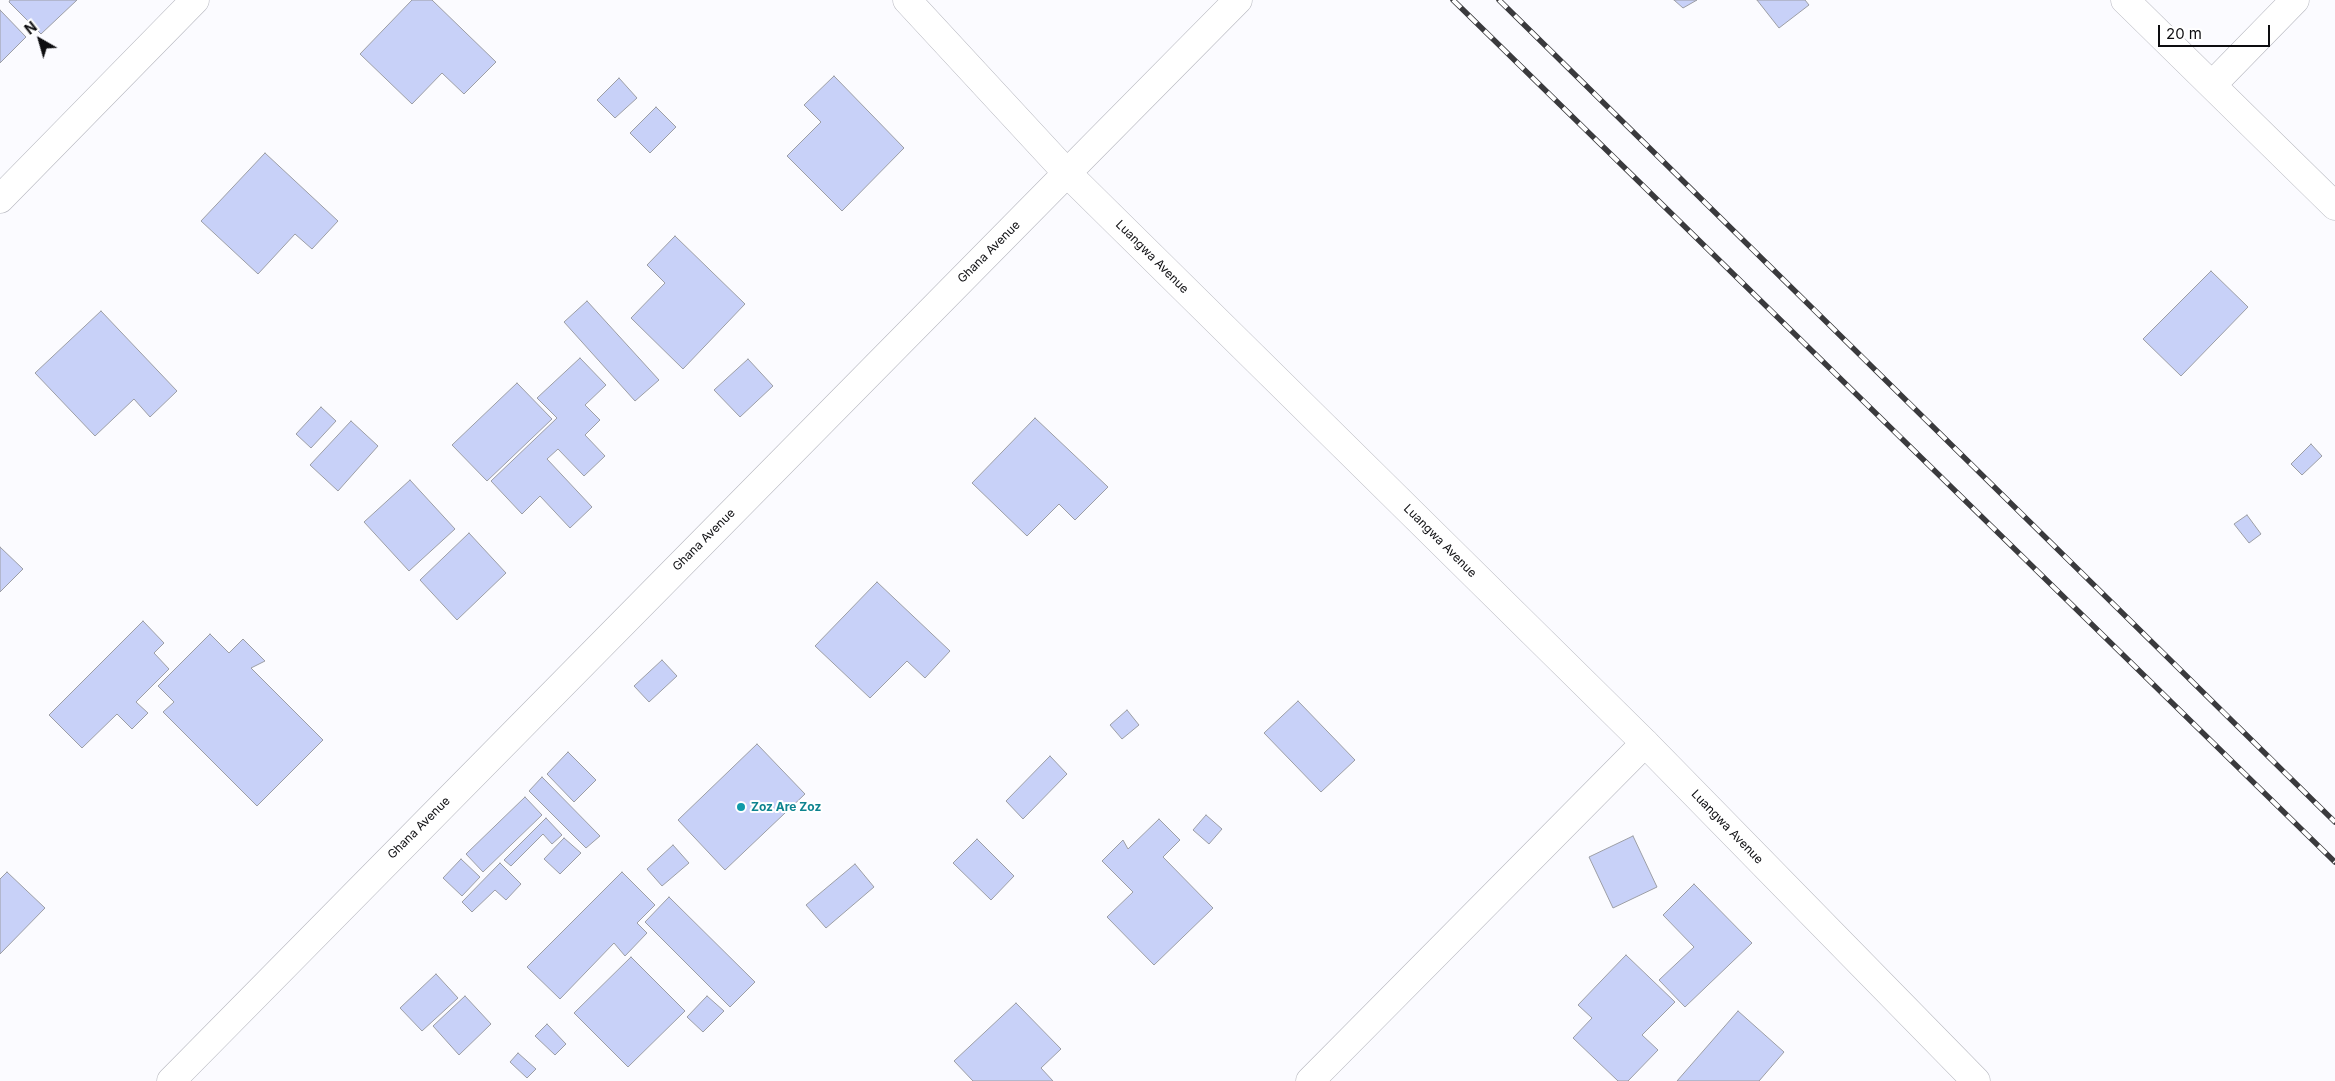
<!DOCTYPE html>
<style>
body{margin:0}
#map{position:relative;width:2335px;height:1081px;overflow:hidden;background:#fbfbff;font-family:Inter,sans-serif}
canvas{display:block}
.north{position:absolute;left:15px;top:15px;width:50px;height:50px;-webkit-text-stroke:4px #fff;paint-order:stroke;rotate:322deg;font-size:14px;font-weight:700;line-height:20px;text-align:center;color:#0d0d10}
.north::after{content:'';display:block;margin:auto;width:18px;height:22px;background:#0d0d10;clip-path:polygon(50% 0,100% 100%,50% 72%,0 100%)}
.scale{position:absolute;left:2158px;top:25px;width:112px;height:22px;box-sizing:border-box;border:2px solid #0d0d10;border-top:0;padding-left:6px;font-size:15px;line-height:18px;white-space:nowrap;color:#0d0d10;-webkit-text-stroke:4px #fff;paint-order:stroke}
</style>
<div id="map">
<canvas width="2335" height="1081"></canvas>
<div class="north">N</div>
<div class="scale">20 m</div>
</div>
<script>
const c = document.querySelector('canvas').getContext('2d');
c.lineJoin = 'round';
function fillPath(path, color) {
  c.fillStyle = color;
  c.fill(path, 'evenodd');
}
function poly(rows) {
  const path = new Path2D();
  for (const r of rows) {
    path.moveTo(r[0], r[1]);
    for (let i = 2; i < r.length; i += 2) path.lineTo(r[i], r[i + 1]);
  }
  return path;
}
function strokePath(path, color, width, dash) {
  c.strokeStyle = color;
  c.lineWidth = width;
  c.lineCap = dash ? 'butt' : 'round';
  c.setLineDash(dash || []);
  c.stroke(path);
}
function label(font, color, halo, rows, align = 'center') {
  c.font = font + ' Inter,sans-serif';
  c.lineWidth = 4;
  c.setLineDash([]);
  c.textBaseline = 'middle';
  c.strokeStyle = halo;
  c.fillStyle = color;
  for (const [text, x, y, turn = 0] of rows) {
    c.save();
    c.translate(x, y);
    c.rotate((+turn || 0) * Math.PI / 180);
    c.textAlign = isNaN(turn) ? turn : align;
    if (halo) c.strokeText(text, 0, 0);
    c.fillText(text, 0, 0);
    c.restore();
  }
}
const building = poly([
 [10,0,77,0,41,34,9,2,10,0],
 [412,0,432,0,496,62,464,94,442,73,412,104,360,54,412,0],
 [1674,0,1697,0,1683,8,1674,0],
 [1757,0,1805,0,1809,5,1779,28,1757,0],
 [0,10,26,37,0,63,0,10],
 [834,76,904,148,842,211,787,156,821,122,804,105,834,76],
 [619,78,637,98,615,118,597,100,619,78],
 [656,107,676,127,650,153,630,133,656,107],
 [265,153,338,221,312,249,295,234,258,274,201,221,265,153],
 [675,236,745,304,683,369,631,318,665,283,647,265,675,236],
 [2211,271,2248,307,2181,376,2143,339,2211,271],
 [587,301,659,380,635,401,564,322,587,301],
 [101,311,177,391,150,417,134,399,95,436,35,373,101,311],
 [580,358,606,385,585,405,600,420,585,435,605,456,584,476,558,449,547,459,592,507,570,528,540,496,522,514,491,481,557,418,537,398,580,358],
 [748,359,773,386,740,417,714,390,748,359],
 [517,383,552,419,487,481,452,445,517,383],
 [321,407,336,421,311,448,296,434,321,407],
 [1035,418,1108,487,1075,520,1059,504,1027,536,972,483,1035,418],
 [351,421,378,446,338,491,310,465,351,421],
 [2311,444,2322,456,2302,475,2291,464,2311,444],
 [410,480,455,529,409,571,364,522,410,480],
 [2247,515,2261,534,2249,543,2234,524,2247,515],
 [469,533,506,573,457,620,420,580,469,533],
 [0,547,23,569,0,592,0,547],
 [877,582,950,651,925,678,907,661,870,698,815,646,877,582],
 [143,621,164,643,154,653,169,669,136,702,148,713,132,729,117,714,82,748,49,715,143,621],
 [210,634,229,653,243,639,265,661,251,668,323,740,257,806,163,712,174,702,158,686,210,634],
 [662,660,677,676,649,702,634,686,662,660],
 [1298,701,1355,760,1321,792,1264,733,1298,701],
 [1127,710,1139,725,1122,739,1110,725,1127,710],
 [757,744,805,794,725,870,678,820,757,744],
 [568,752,596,780,574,802,547,774,568,752],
 [1050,756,1067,774,1023,819,1006,801,1050,756],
 [542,777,600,836,586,848,529,791,542,777],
 [525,797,542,815,483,872,466,854,525,797],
 [1206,815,1222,829,1209,844,1193,830,1206,815],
 [546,818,562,835,552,844,543,834,511,866,504,860,546,818],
 [1159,819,1180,840,1163,857,1213,908,1154,965,1107,917,1133,892,1102,861,1123,840,1128,849,1159,819],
 [1633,836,1657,887,1613,908,1589,857,1633,836],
 [564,838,581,853,560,874,544,859,564,838],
 [977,839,1014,876,991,900,953,863,977,839],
 [673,845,689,863,662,886,647,869,673,845],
 [461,859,480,877,462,896,443,878,461,859],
 [500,863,521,884,506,900,495,890,472,912,462,902,500,863],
 [855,864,874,887,826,928,806,905,855,864],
 [7,872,45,908,0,954,0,879,7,872],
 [622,872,655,905,637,923,647,933,625,956,614,943,560,999,527,967,622,872],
 [1694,884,1752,943,1685,1007,1659,980,1694,947,1663,915,1694,884],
 [669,897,755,982,730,1007,645,922,669,897],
 [1626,955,1675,1002,1642,1035,1658,1050,1628,1081,1618,1081,1573,1038,1592,1018,1578,1005,1626,955],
 [631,957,685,1011,628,1067,574,1013,631,957],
 [436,974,458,998,422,1031,400,1008,436,974],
 [465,996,491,1024,459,1055,433,1026,465,996],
 [707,996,724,1011,703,1032,687,1017,707,996],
 [1016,1003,1061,1049,1041,1068,1053,1081,973,1081,954,1061,1016,1003],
 [1738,1011,1784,1052,1759,1081,1677,1081,1738,1011],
 [547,1024,566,1044,555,1055,535,1036,547,1024],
 [518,1053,536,1069,527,1078,510,1062,518,1053]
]);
fillPath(building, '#c8d1f8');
strokePath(building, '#9c9ea5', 1);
const street = poly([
 [2125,0,2335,206],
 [2212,85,2295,0],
 [0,199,195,0],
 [171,1081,1067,173,907,0],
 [1310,1081,1645,743]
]);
const secondary = poly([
 [1238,0,1067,173,1645,743,1976,1081]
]);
strokePath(street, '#b5b6be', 29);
strokePath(secondary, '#b5b6be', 29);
strokePath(street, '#fff', 28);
strokePath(secondary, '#fff', 28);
const rail = poly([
 [1453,0,2335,862],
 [1499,0,2335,822]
]);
strokePath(rail, '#3a3a3d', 5.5);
strokePath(rail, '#fff', 4, [11]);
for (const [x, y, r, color] of [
 [741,807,5,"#0f9aa8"]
]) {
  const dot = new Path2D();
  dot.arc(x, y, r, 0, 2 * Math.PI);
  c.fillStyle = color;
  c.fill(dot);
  strokePath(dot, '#fff', 2);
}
label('12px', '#0d0d10', '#fff', [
 ["Ghana Avenue",989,252,-45],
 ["Luangwa Avenue",1152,257,45],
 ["Ghana Avenue",704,540,-45],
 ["Luangwa Avenue",1440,541,45],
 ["Luangwa Avenue",1727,827,46],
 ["Ghana Avenue",419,828,-45]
]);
label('bold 12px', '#0d838f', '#fff', [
 ["Zoz Are Zoz",751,807]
], 'left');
</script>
